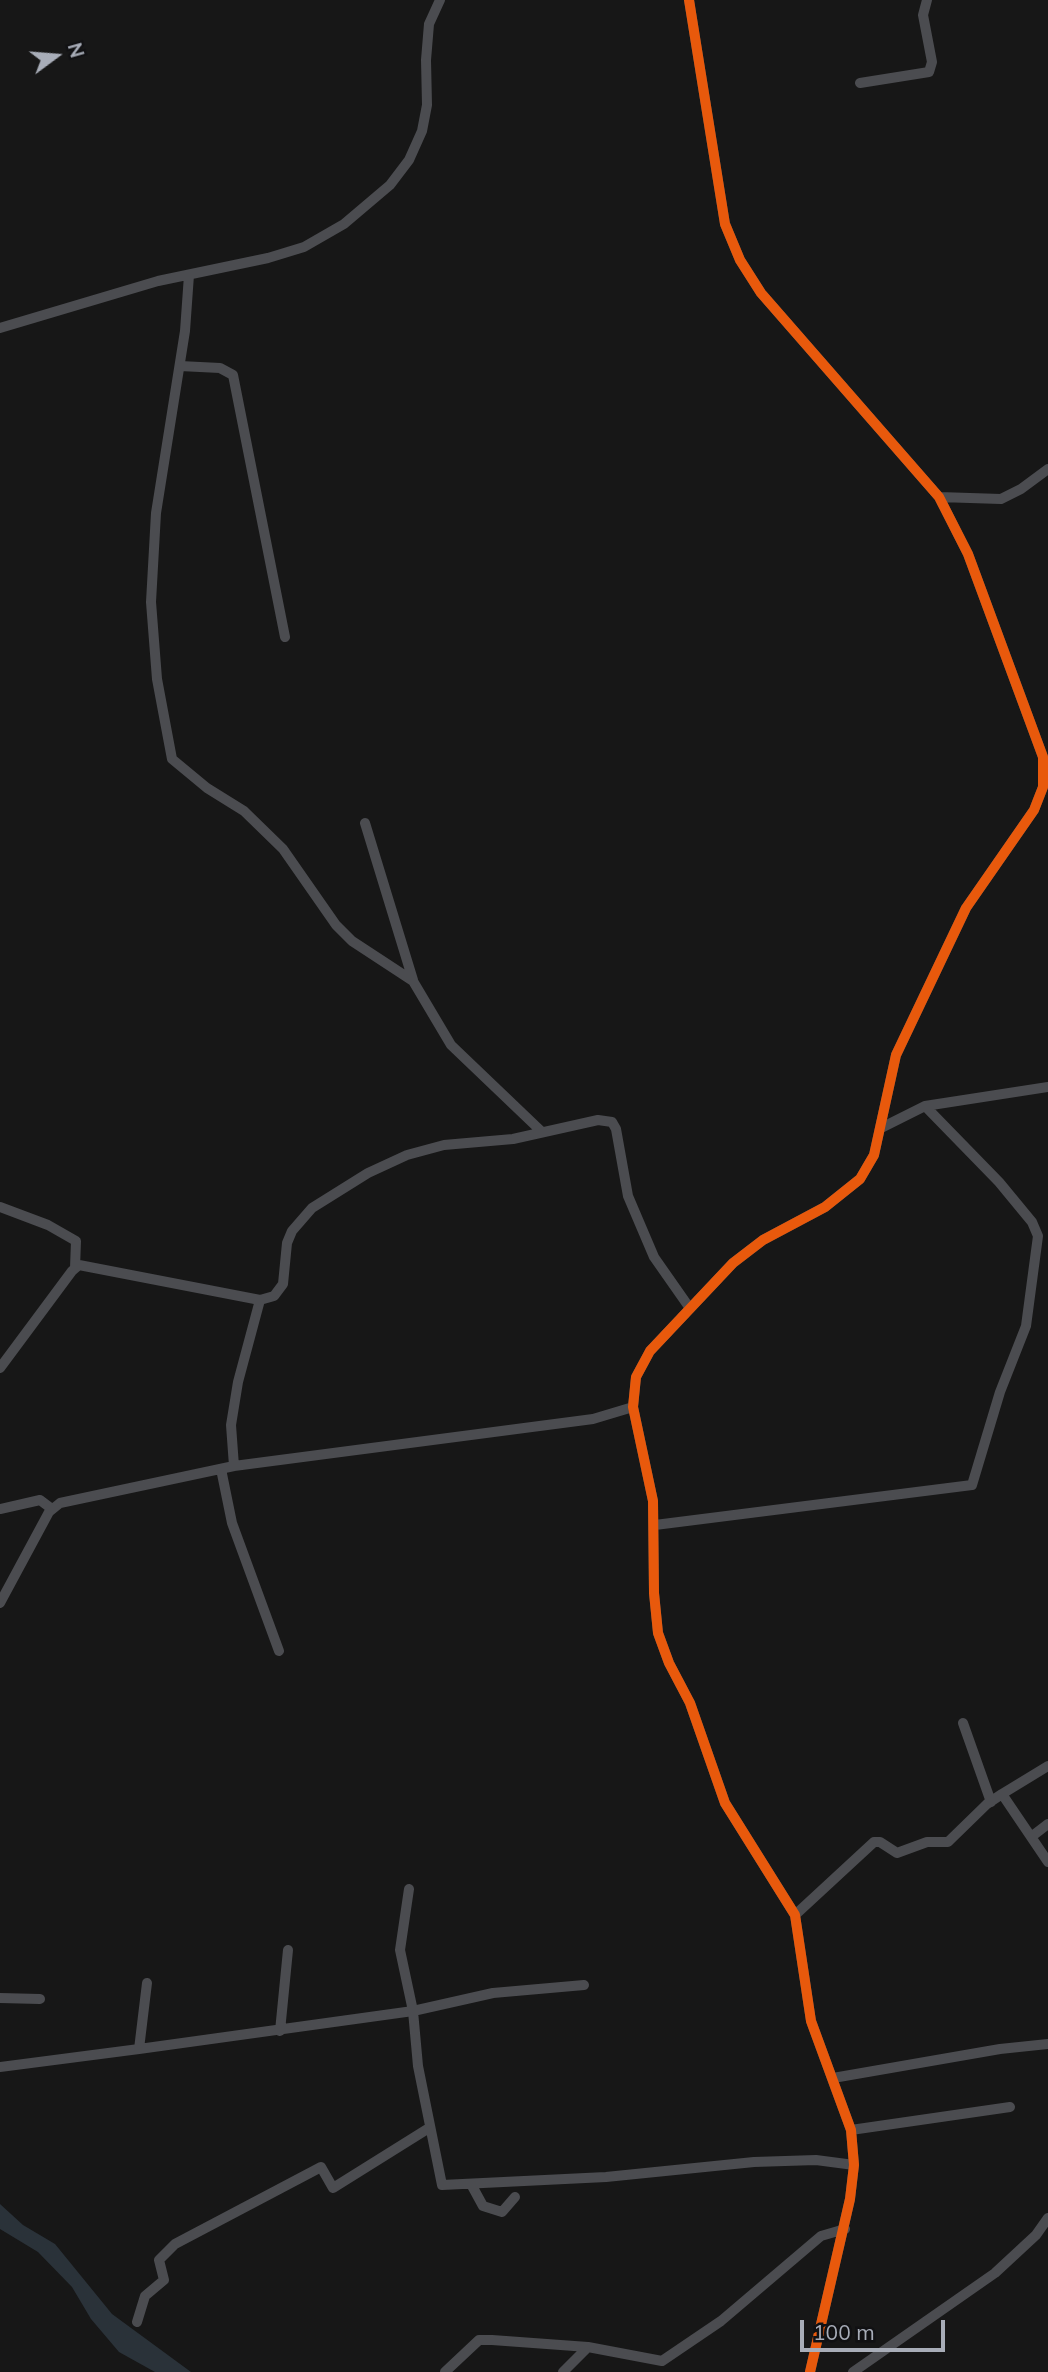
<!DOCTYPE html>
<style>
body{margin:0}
#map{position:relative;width:1048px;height:2372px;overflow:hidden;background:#171717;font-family:Mulish,sans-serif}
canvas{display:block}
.north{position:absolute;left:21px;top:21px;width:70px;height:70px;-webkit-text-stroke:5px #111113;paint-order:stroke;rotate:74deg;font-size:19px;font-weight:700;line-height:28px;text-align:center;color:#a8adb8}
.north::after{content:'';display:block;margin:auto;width:24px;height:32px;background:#a8adb8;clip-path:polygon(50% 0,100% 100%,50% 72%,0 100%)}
.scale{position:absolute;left:800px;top:2320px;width:145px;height:32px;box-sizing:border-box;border:4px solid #a8adb8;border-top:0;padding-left:9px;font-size:21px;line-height:24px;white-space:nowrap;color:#a8adb8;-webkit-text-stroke:5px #111113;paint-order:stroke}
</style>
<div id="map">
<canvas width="1048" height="2372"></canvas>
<div class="north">N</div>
<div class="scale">100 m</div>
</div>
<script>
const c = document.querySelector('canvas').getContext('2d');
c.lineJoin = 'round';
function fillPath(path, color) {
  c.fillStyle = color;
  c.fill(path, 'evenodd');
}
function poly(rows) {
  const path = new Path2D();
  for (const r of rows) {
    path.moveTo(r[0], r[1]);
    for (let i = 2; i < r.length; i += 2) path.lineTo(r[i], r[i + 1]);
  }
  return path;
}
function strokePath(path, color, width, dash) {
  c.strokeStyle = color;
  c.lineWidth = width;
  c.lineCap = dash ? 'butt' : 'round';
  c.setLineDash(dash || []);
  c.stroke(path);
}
fillPath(poly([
 [0,2204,23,2225,55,2244,112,2314,191,2372,155,2372,119,2352,91,2319,72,2287,38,2252,0,2229]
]), '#2a3239');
strokePath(poly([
 [689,0,725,224,740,260,761,293,939,497,968,554,1043,757,1043,787,1034,810,966,908,896,1055,874,1155,860,1179,825,1207,763,1240,733,1263,650,1351,636,1377,633,1407,653,1501,654,1593,658,1633,669,1663,690,1703,725,1803,795,1915,811,2021,851,2130,854,2165,850,2199,810,2372],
 [860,83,929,72,932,62,923,15,927,0],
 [189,275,185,331,156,513,151,602,157,679,172,759,207,788,244,811,283,849,336,925,352,941,413,981,451,1045,542,1132],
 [0,328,158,281,268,258,304,247,344,224,390,185,409,160,422,131,427,105,426,60,429,24,440,0],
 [180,366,220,368,233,375,285,637],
 [939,497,1001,499,1021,489,1048,469],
 [365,823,413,980],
 [881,1128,925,1106,1048,1087],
 [0,1207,48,1225,76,1241,75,1268],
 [0,1368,72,1271,79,1265,260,1300,274,1296,283,1284,287,1243,292,1231,312,1208,368,1173,407,1155,444,1145,513,1139,598,1120,612,1122,616,1129,628,1196,654,1257,689,1307],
 [234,1466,231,1425,238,1382,260,1300],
 [221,1469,232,1523,279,1651],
 [0,1509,40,1500,52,1509],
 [655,1525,972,1485,1000,1392,1026,1326,1038,1236,1032,1222,999,1182,925,1106],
 [0,1603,49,1512,60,1503,234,1466,593,1419,633,1407],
 [963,1723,991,1802],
 [1002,1794,1048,1766],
 [1031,1837,1048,1824],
 [795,1915,874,1842,880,1842,897,1853,927,1842,948,1842,987,1804,1002,1794,1048,1862],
 [147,1983,139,2049,413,2011,400,1950,409,1889],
 [584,1985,493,1993,413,2011,418,2066,442,2185,606,2177,754,2162,816,2160,854,2165],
 [0,1998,40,1999],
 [280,2031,288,1950],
 [0,2067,139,2049],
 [833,2078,1000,2049,1048,2044],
 [851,2130,1010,2107],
 [471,2184,483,2206,502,2212,515,2197],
 [137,2322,145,2296,164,2280,159,2260,175,2244,321,2167,333,2188,429,2128],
 [445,2372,479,2340,492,2340,588,2347,662,2361,721,2321,821,2236,845,2229],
 [563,2372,588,2347],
 [853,2372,995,2273,1036,2235,1048,2218]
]), '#4b4c50', 10);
strokePath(poly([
 [689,0,725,224,740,260,761,293,939,497,968,554,1043,757,1043,787,1034,810,966,908,896,1055,874,1155,860,1179,825,1207,763,1240,733,1263,650,1351,636,1377,633,1407,653,1501,654,1593,658,1633,669,1663,690,1703,725,1803,795,1915,811,2021,851,2130,854,2165,850,2199,810,2372]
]), '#e8590c', 10);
</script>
